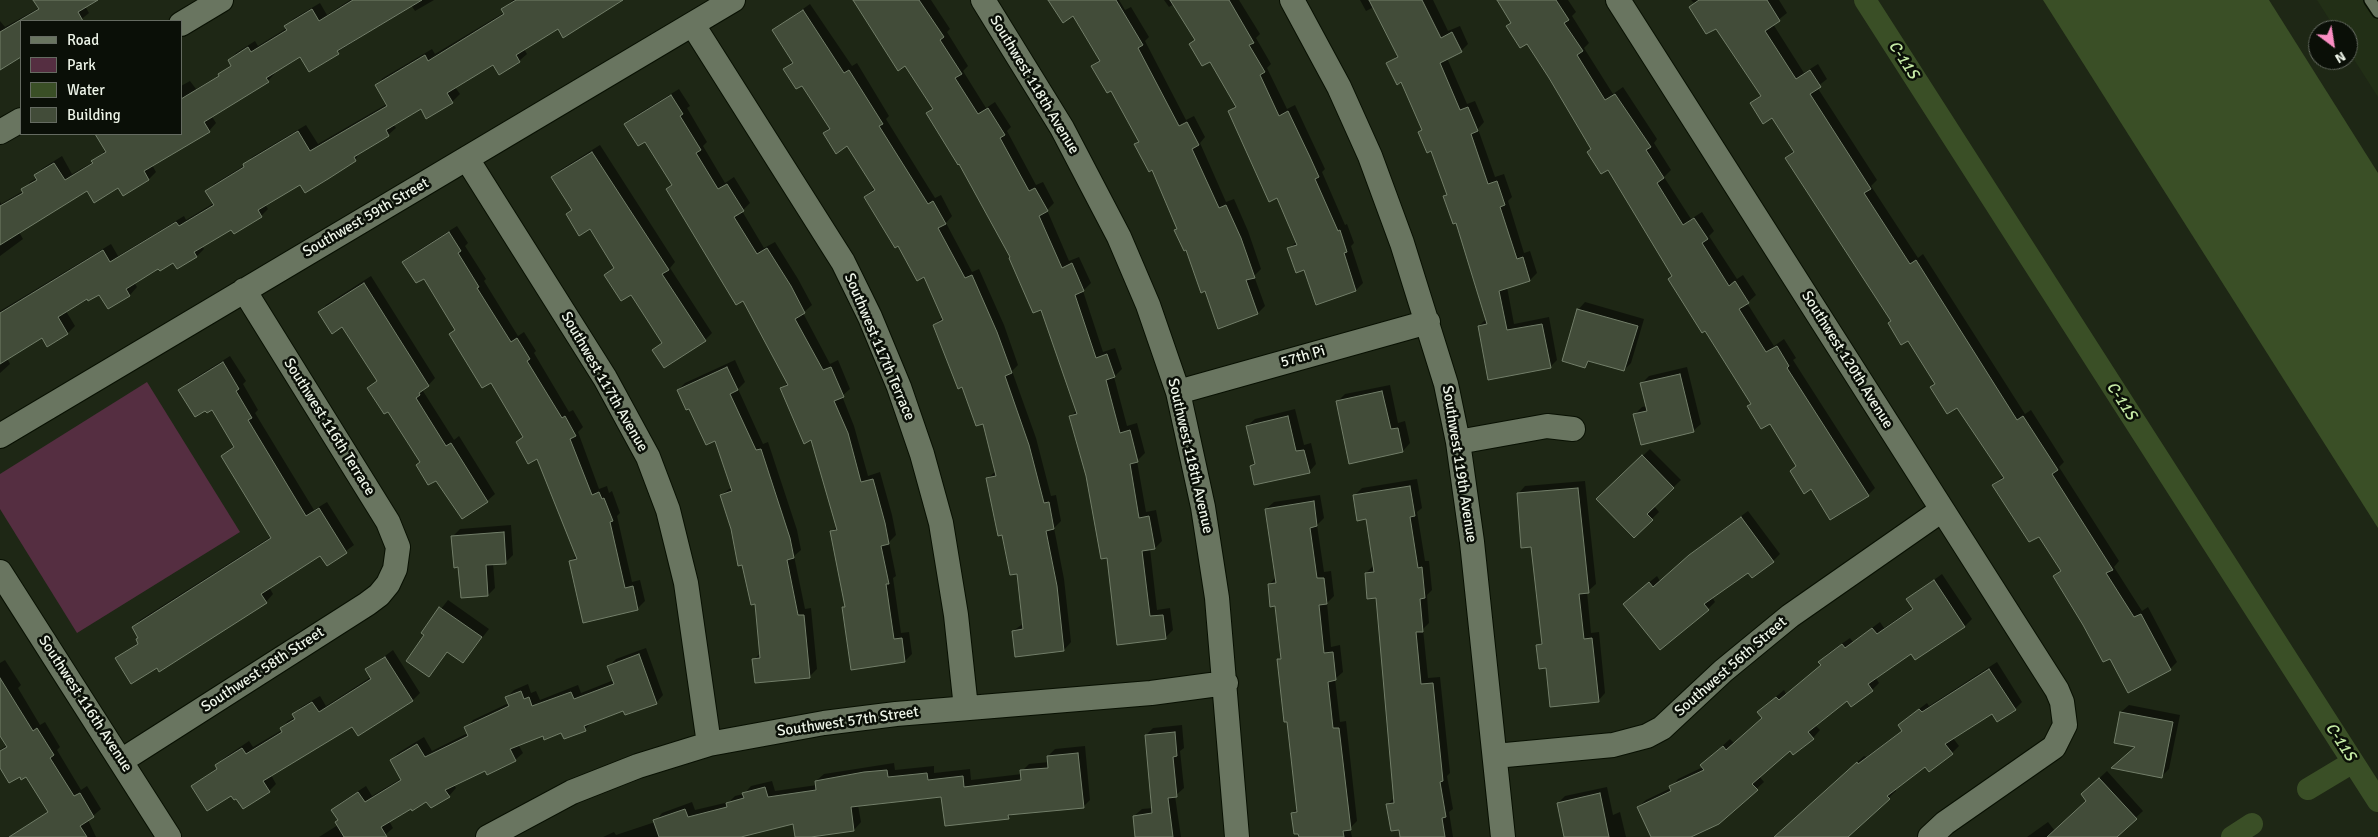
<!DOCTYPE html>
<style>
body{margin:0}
#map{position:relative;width:2378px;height:837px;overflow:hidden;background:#1e2715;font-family:Signika,sans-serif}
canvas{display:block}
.legend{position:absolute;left:20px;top:20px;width:162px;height:115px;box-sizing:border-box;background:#0a0f07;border:1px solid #656b61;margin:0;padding:6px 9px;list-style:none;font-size:15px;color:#edf4e8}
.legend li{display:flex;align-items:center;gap:10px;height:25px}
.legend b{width:25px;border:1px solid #656b61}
.north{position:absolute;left:2308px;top:20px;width:50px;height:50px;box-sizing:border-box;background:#0a0f07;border:1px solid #656b61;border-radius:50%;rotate:149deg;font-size:14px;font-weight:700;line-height:20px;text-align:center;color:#edf4e8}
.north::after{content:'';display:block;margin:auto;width:18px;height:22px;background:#fb8fc4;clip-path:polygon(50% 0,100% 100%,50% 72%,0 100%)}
</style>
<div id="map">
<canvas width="2378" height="837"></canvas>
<ul class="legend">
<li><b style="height:6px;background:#697560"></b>Road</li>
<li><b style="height:14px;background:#552e41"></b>Park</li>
<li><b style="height:14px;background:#3a4f26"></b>Water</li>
<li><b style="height:14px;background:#424c39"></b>Building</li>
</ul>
<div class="north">N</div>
</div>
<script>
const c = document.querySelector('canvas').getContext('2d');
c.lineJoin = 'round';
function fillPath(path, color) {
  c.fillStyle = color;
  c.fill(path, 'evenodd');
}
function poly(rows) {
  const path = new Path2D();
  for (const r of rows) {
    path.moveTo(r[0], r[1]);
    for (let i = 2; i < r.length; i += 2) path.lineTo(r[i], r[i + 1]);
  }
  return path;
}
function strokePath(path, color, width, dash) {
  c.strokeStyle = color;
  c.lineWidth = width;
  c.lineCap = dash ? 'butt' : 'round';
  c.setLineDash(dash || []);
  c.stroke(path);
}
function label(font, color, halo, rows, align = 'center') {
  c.font = font + ' Signika,sans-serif';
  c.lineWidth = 5;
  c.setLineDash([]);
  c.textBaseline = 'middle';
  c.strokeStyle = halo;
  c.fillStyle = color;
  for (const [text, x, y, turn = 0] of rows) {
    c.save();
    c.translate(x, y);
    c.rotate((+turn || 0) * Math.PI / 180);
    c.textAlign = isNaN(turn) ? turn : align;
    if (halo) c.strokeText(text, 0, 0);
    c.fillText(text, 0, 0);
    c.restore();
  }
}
fillPath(poly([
 [2317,0,2378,0,2378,97,2348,50,2348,30,2336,30]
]), '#222f16');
fillPath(poly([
 [147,382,240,532,77,633,0,509,0,474]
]), '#552e41');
fillPath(poly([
 [2043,0,2269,0,2378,173,2378,528]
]), '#3a4f26');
fillPath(poly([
 [35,0,96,0,85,6,89,13,79,21,21,21,21,53,0,69,0,21,5,27,39,8],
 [350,0,434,0,415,11,411,5,309,70,301,56,274,72,275,73,268,81,211,115,216,123,209,131,152,165,156,172,149,179,124,194,119,186,88,190,19,232,23,239,0,256,0,201,1,204,23,191,30,182,37,178,35,175,43,168,62,156,72,174,93,162,106,150,99,138,103,134,181,134,181,86,190,81,196,89,220,75,232,64,229,60,236,53,255,41,258,46,287,28,286,26,293,19,320,3,327,15],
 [513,0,618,0,558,28,524,49,527,54,519,61,493,63,455,87,460,94,452,102,427,117,421,107,393,124,396,128,388,135,361,151,355,160,300,183,265,204,268,209,261,216,232,228,202,246,204,249,197,256,177,267,173,261,159,267,134,282,137,287,130,295,108,308,100,293,66,311,75,326,68,333,48,345,43,337,7,358,10,364,0,373,0,311,111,244,118,256,184,216,186,220,214,203,207,191,214,184,245,165,252,157,306,125,318,144,387,104,376,85,383,78,432,49,435,54,505,12,503,9],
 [855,0,931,0,950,29,947,32,968,66,963,71,986,108,995,102,1011,127,1007,131,1036,185,1043,182,1054,203,1047,210,1069,261,1079,257,1091,283,1083,291,1103,352,1115,348,1122,369,1114,377,1127,426,1137,423,1145,453,1137,461,1146,512,1156,510,1162,541,1155,548,1150,549,1157,610,1170,608,1173,630,1165,638,1108,557,1070,417,1077,410,1042,308,960,162,927,114,933,108,905,64],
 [1054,0,1119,0,1125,10,1131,7,1149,37,1145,41,1186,120,1194,116,1205,137,1200,143,1226,202,1234,199,1248,231,1261,269,1254,276,1265,306,1258,313,1205,290,1187,248,1176,230,1178,228,1153,169,1136,145,1140,141,1112,89,1093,66,1100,59,1073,15],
 [1164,0,1239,0,1260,34,1256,38,1271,64,1267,68,1287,109,1295,105,1325,169,1322,172,1345,225,1347,224,1354,243,1351,246,1363,283,1356,290,1317,303,1305,268,1289,249,1297,241,1278,197,1229,111,1236,105,1210,60,1191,44,1196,38,1174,4,1169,7],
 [1360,0,1433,0,1448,31,1460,26,1468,44,1461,51,1447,58,1467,104,1475,101,1484,122,1478,129,1495,177,1504,174,1512,197,1508,201,1524,253,1530,251,1537,273,1530,280,1507,287,1514,324,1549,317,1557,360,1550,367,1479,326,1487,318,1457,221,1444,197,1448,193,1432,149,1419,132,1422,129,1402,81,1388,64,1398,55,1374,7,1366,11],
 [1498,0,1568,0,1576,12,1572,16,1589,43,1584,48,1613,94,1623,87,1657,139,1654,143,1671,170,1664,177,1691,219,1702,212,1714,231,1709,236,1737,279,1743,275,1756,295,1747,303,1774,346,1784,339,1796,358,1793,360,1875,488,1868,495,1797,465,1770,422,1749,406,1752,403,1608,169,1592,148,1527,43,1507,27,1512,22],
 [1691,0,1779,0,1787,13,1773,24,1804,73,1818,64,1827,79,1817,87,1877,180,1871,186,1918,258,1923,254,2025,414,2031,410,2064,462,2059,467,2119,561,2114,567,2142,611,2148,607,2177,662,2170,669,2111,657,2084,624,2054,576,2061,570,2039,535,1993,485,2004,476,1957,407,1932,387,1936,383,1908,339,1892,320,1786,158,1793,151,1773,116,1751,104,1761,95,1716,27,1690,7,1694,3],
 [810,4,852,66,857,63,889,116,886,119,935,198,941,195,952,216,946,223,972,272,979,269,1004,325,1018,365,1012,371,1036,438,1051,496,1056,495,1061,521,1054,528,1064,579,1071,642,1064,650,1013,631,1024,623,1018,572,1003,533,987,479,996,471,983,422,962,386,934,325,943,317,925,275,899,244,865,197,875,188,847,145,824,133,830,127,803,84,785,69,793,61,773,30],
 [679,89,690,106,687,108,707,142,703,146,725,183,734,177,750,203,742,211,764,248,775,242,798,279,812,305,803,313,830,364,838,360,850,389,842,396,854,426,868,476,880,472,892,515,896,535,889,542,896,576,893,578,901,633,909,632,912,654,905,661,843,608,846,605,832,532,837,526,812,439,782,389,788,382,743,299,667,189,673,183,646,140,626,125,633,117],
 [600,145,675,262,670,268,712,333,705,340,654,350,663,341,631,293,605,275,615,266,590,228,567,215,573,209,553,178,560,170],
 [457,226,468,243,465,246,486,279,484,281,518,336,524,332,536,351,534,353,569,412,573,410,583,427,578,432,599,489,607,486,609,493,612,491,620,513,617,516,632,582,640,580,645,601,637,609,571,561,577,555,538,457,517,442,523,436,491,381,424,277,404,262,411,255],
 [371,276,435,378,423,391,454,440,459,436,495,494,487,501,436,479,421,461,389,410,369,388,378,380,342,325,319,312,326,305],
 [1585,302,1644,319,1631,363,1624,370,1591,360,1585,366,1578,310],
 [230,356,246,381,243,384,258,410,255,413,314,510,327,502,354,545,327,565,321,554,269,587,273,594,266,602,157,666,116,659,139,642,140,637,133,628,140,620,272,536,222,456,235,445,212,408,180,390,187,383],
 [735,360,745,382,738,389,763,444,768,442,797,530,801,550,794,556,805,609,811,608,817,669,809,677,754,660,761,652,756,603,721,495,732,487,716,439,678,390,685,383],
 [1687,367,1701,424,1693,431,1635,414,1642,407,1647,406,1641,384,1649,376],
 [1390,385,1398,423,1405,421,1410,443,1403,451,1350,462,1337,402,1345,394],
 [1295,409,1304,445,1311,443,1316,464,1309,472,1251,466,1256,461,1247,426,1255,419],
 [1650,449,1681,480,1654,506,1659,512,1634,536,1598,499],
 [1417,479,1422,508,1417,512,1425,561,1429,561,1432,590,1427,595,1429,623,1423,629,1428,678,1440,677,1450,773,1447,776,1453,809,1449,812,1453,837,1402,837,1400,828,1388,804,1395,797,1377,597,1366,573,1374,565,1367,518,1355,495,1362,488],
 [1585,481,1596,584,1587,592,1591,633,1599,632,1605,693,1598,701,1547,667,1538,645,1543,641,1532,545,1518,494,1525,486],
 [1320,495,1324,518,1317,525,1324,572,1331,571,1334,596,1327,603,1331,647,1340,645,1343,672,1335,679,1340,722,1346,721,1357,821,1350,828,1352,837,1300,837,1292,813,1298,808,1288,721,1278,660,1282,656,1276,605,1269,585,1276,577,1266,509,1274,502],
 [1748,511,1780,554,1773,561,1748,571,1712,597,1715,602,1708,609,1661,648,1631,597,1657,576,1660,581,1698,548],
 [511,525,513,555,505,563,493,563,495,588,488,595,459,566,453,536,460,529],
 [1942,574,1972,619,1965,626,1916,659,1911,652,1876,678,1879,683,1872,690,1847,699,1815,725,1820,730,1813,738,1790,749,1759,776,1764,782,1719,823,1688,837,1652,837,1638,807,1646,800,1671,788,1678,779,1703,767,1709,758,1730,739,1734,743,1763,717,1766,705,1784,690,1786,694,1822,665,1820,662,1827,654,1850,638,1853,642,1880,622,1884,628,1913,608,1908,599],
 [448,600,489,629,463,662,448,651,429,675,426,635,423,632],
 [646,648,663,695,656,703,624,709,592,722,585,729,544,734,518,744,523,753,515,760,485,769,454,785,456,788,449,796,427,800,412,807,389,821,393,828,383,837,319,837,338,825,339,820,333,810,340,803,366,786,372,796,402,778,391,760,398,753,424,737,432,751,468,733,466,728,473,720,509,703,507,697,514,690,528,684,531,693,536,691,540,700,578,685,581,693,614,680,609,666,616,659],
 [393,650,420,693,413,700,359,734,353,725,271,775,276,784,269,791,237,797,193,786,218,767,216,765,224,758,249,741,253,747,282,730,281,728,288,721,296,717,294,714,301,707,320,696,326,706,371,677,366,670],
 [5,660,21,685,18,688,40,725,45,722,60,747,57,750,81,790,87,786,101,809,88,820,96,837,19,837,17,833,49,811,27,775,0,766,0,750,7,745,0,733,0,663],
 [1997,662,2022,702,2015,709,1992,712,1953,738,1959,746,1952,753,1926,766,1894,789,1896,791,1847,837,1776,837,1864,756,1866,757,1903,730,1899,725,1907,718,1927,703,1929,706],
 [2129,705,2180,715,2169,769,2162,776,2136,746,2121,712],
 [1182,725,1184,748,1180,751,1184,788,1175,796,1181,837,1137,837,1134,816,1142,809,1153,808,1146,735,1153,728],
 [1085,746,1090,800,1083,807,1012,814,1008,818,943,796,858,805,861,822,854,830,803,837,796,837,794,822,736,837,603,837,614,832,616,835,655,822,662,813,692,802,695,810,729,802,735,796,744,794,751,786,772,781,775,791,817,785,816,781,824,774,894,763,895,770,934,766,934,773,970,769,971,780,1022,774,1022,771,1029,764,1049,762,1048,756,1055,749],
 [2107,771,2143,811,2115,837,2027,837,2048,822,2055,831,2088,800,2090,787],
 [1607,787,1613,815,1620,812,1626,837,1566,837,1558,803,1565,796]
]), '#0007');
strokePath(poly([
 [1865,0,2378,801],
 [2308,789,2353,762],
 [2232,837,2252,824]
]), '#3a4f26', 22);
const building = poly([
 [33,0,98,0,78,12,83,21,21,21,21,57,0,70,0,32,39,9,33,0],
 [353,0,422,0,337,51,339,54,309,72,300,57,266,78,269,82,204,122,210,132,144,171,149,180,123,196,118,188,94,203,87,191,0,245,0,206,23,193,21,189,37,180,34,175,54,163,65,180,93,163,91,161,106,152,95,134,181,134,181,99,219,76,218,74,231,66,228,60,248,47,251,52,287,30,284,26,312,9,319,21,353,0],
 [516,0,623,0,563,38,558,29,516,55,520,62,499,75,493,65,447,93,453,103,426,119,421,109,386,130,389,136,354,157,356,161,328,179,305,193,300,185,258,210,262,217,234,234,231,230,194,252,197,257,177,269,173,263,160,271,158,269,126,289,130,296,108,309,99,295,88,301,87,299,58,317,68,334,47,347,42,338,0,364,0,313,103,250,110,262,176,222,179,226,214,205,205,191,244,167,243,164,298,131,310,151,387,106,375,85,425,55,428,61,504,14,501,9,516,0],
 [853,0,919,0,944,37,940,40,962,74,955,78,978,114,988,108,1005,135,1000,138,1029,191,1035,188,1048,211,1039,216,1062,268,1072,263,1084,291,1075,295,1096,358,1107,354,1115,377,1106,380,1120,433,1130,430,1138,462,1130,464,1139,518,1149,516,1155,549,1142,551,1150,616,1163,615,1166,639,1117,645,1107,558,1101,559,1086,476,1069,416,1077,414,1041,310,1033,313,1009,258,1010,257,959,164,958,165,926,113,933,109,905,66,898,71,853,0],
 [1048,0,1116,0,1143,45,1138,48,1179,126,1187,122,1199,145,1192,149,1219,208,1226,205,1241,238,1255,278,1246,280,1258,314,1218,329,1205,291,1201,293,1186,250,1184,251,1174,230,1177,229,1152,170,1149,172,1134,144,1139,142,1111,91,1107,93,1091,66,1100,61,1073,16,1063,23,1048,0],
 [1170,0,1229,0,1254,43,1249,45,1265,72,1260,75,1279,116,1288,111,1310,157,1319,177,1315,179,1338,231,1340,230,1347,252,1344,253,1356,291,1316,305,1304,270,1296,273,1287,248,1297,245,1277,198,1269,202,1228,111,1236,107,1210,62,1202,66,1189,44,1195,40,1170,0],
 [1369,0,1422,0,1441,38,1452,32,1462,52,1440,63,1460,110,1468,107,1478,131,1471,134,1488,184,1497,181,1505,205,1500,207,1517,259,1523,257,1530,281,1499,291,1507,330,1542,324,1551,368,1488,380,1478,326,1487,324,1456,223,1453,224,1443,196,1447,195,1431,151,1427,153,1418,132,1422,130,1401,82,1397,85,1386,63,1398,57,1369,0],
 [1497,0,1556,0,1569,20,1564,23,1583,51,1577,55,1605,100,1615,94,1651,147,1646,150,1664,178,1657,183,1683,225,1694,218,1708,239,1702,243,1729,286,1735,281,1749,303,1739,309,1766,352,1777,346,1789,366,1787,368,1869,496,1830,520,1811,489,1804,494,1790,471,1796,466,1770,424,1761,429,1747,406,1751,404,1705,331,1702,333,1668,279,1672,276,1608,170,1601,174,1587,152,1591,149,1549,78,1527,44,1520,48,1506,26,1511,23,1497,0],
 [1699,0,1767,0,1780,21,1765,31,1796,79,1810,70,1821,87,1810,94,1871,189,1864,193,1910,264,1916,260,2017,420,2023,416,2058,470,2052,474,2113,570,2106,573,2134,617,2141,614,2171,670,2128,693,2110,659,2103,662,2083,625,2053,576,2061,571,2039,537,2029,542,1992,485,2004,478,1957,408,1947,414,1930,387,1935,384,1908,341,1901,345,1888,323,1891,321,1785,158,1794,152,1772,118,1763,124,1750,103,1761,96,1716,29,1706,34,1689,7,1699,0],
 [803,10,844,73,849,70,883,124,879,126,928,204,933,201,946,224,938,228,965,278,972,275,997,332,1012,373,1005,376,1029,445,1044,503,1049,502,1054,529,1046,531,1057,586,1064,651,1015,657,1012,631,1023,629,1017,574,1010,575,1002,535,998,536,986,478,996,476,983,424,976,426,962,387,958,389,933,325,943,320,924,277,917,281,898,246,895,248,864,197,875,190,847,146,836,154,823,133,830,129,802,86,796,89,783,69,793,63,772,30,803,10],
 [671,95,683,114,680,116,701,150,696,153,718,189,727,184,744,211,734,217,757,254,767,248,791,286,805,313,795,319,823,370,831,367,844,397,834,401,848,433,861,482,873,479,885,523,889,544,881,546,889,584,886,584,894,639,902,638,905,662,851,670,842,607,845,607,830,531,837,530,811,440,804,444,780,388,788,385,743,301,736,305,666,189,672,185,645,142,638,146,624,124,671,95],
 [592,152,669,270,662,274,706,341,664,368,652,350,662,343,631,295,621,301,604,275,614,268,590,229,579,236,566,214,572,210,551,177,592,152],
 [449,232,461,251,458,253,479,287,477,288,511,342,517,338,530,359,527,361,562,418,565,416,576,436,570,439,592,495,599,492,602,499,604,498,613,521,610,522,625,588,633,586,638,610,583,623,569,561,577,559,537,459,528,464,516,442,523,437,491,383,482,388,449,334,455,330,424,279,416,283,402,262,449,232],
 [364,283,429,386,419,393,420,395,416,398,446,446,451,443,488,502,462,519,436,481,428,485,416,465,420,462,388,412,384,414,367,388,377,381,342,327,332,334,318,312,364,283],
 [1577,309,1638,326,1624,371,1588,361,1585,368,1562,361,1577,309],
 [223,362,239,389,236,391,252,418,248,420,306,516,319,508,347,553,327,566,320,556,261,594,267,603,159,672,157,668,131,684,115,658,138,644,136,639,138,638,132,627,271,538,221,456,234,447,212,410,207,413,205,411,195,417,178,390,223,362],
 [727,367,738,390,730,394,756,450,761,449,790,538,794,558,787,560,798,615,804,615,810,678,755,683,752,659,760,658,755,604,751,605,742,565,738,566,731,529,720,495,732,491,715,441,706,445,689,409,686,410,677,390,727,367],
 [1680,374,1694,432,1641,445,1633,414,1647,411,1640,383,1680,374],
 [1382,391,1391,429,1398,428,1403,452,1349,464,1336,401,1382,391],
 [1288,416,1296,451,1304,450,1310,473,1254,485,1250,466,1255,464,1246,426,1288,416],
 [1642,455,1674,488,1647,514,1653,520,1634,538,1596,499,1642,455],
 [1410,486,1415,516,1410,517,1418,568,1422,567,1425,598,1420,599,1423,632,1416,632,1421,684,1433,683,1443,781,1440,782,1446,817,1442,818,1445,837,1400,837,1399,830,1391,831,1386,804,1394,803,1376,598,1367,599,1365,573,1374,572,1366,519,1357,521,1353,495,1410,486],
 [1578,488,1589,593,1579,594,1584,639,1592,638,1599,702,1550,707,1546,668,1539,669,1536,645,1542,644,1531,547,1521,548,1517,493,1578,488],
 [1314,501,1317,526,1310,528,1317,578,1324,578,1327,604,1319,605,1324,653,1333,652,1336,680,1328,682,1333,728,1339,728,1351,830,1343,831,1344,837,1299,837,1298,834,1294,834,1291,813,1297,812,1287,722,1284,722,1277,659,1281,659,1275,606,1270,607,1268,584,1276,583,1265,509,1314,501],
 [1741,517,1774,562,1752,578,1748,573,1704,604,1709,610,1660,650,1623,604,1649,582,1653,587,1689,555,1741,517],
 [504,532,506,564,486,565,488,596,461,598,458,567,454,568,451,536,504,532],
 [1934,580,1965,627,1915,660,1911,654,1868,684,1873,691,1851,707,1847,701,1808,732,1814,739,1793,755,1790,751,1752,784,1758,790,1719,824,1691,837,1651,837,1637,807,1671,791,1669,786,1704,770,1700,765,1723,746,1726,750,1762,718,1757,712,1776,697,1779,700,1821,665,1818,662,1842,644,1845,648,1872,628,1877,634,1913,609,1906,599,1934,580],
 [439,607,482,637,463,663,447,652,429,677,406,661,424,635,421,633,439,607],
 [639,654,657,704,625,715,623,711,584,726,586,731,564,739,561,733,544,740,543,736,510,749,516,761,487,775,485,771,445,790,450,797,431,808,426,802,412,811,411,809,381,827,387,837,344,837,335,822,338,820,331,810,358,792,365,802,401,780,390,760,417,744,425,757,468,736,464,727,509,706,505,697,521,691,524,699,529,697,532,706,571,692,574,699,614,684,607,666,639,654],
 [385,657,413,701,358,736,352,727,263,781,270,792,243,809,236,799,234,800,231,796,207,811,191,786,217,769,215,765,242,748,246,754,282,732,280,728,295,719,292,714,312,702,319,712,371,679,365,669,385,657],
 [1989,669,2016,710,1997,722,1992,714,1945,744,1953,754,1929,772,1925,767,1887,796,1890,799,1848,837,1774,837,1857,762,1858,764,1902,731,1898,725,1919,709,1922,712,1989,669],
 [0,678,33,731,37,728,54,755,50,758,74,796,80,793,94,817,80,826,87,837,9,837,48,812,26,777,21,780,20,777,9,783,0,768,0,751,7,747,0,736,0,678],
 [2120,712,2173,722,2162,778,2111,768,2135,747,2114,743,2120,712],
 [1175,732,1177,756,1173,757,1177,797,1168,798,1173,837,1135,837,1133,816,1152,813,1145,735,1175,732],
 [1078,753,1084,808,1008,815,1009,819,945,826,941,797,851,807,854,831,811,837,795,837,793,824,741,837,659,837,653,820,685,809,688,817,727,807,726,803,744,798,742,793,765,787,768,797,816,790,815,781,864,772,887,770,888,777,927,773,928,780,963,776,964,787,1021,780,1020,770,1048,768,1047,756,1078,753],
 [2099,778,2137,819,2117,837,2047,837,2086,801,2081,794,2099,778],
 [1600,793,1609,837,1564,837,1557,803,1600,793]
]);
fillPath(building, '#424c39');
strokePath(building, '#727e69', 1);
const lane = poly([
 [2370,0,2378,12]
]);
const street = poly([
 [983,0,1062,128,1119,237,1148,305,1178,392,1203,507,1217,598,1237,837],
 [1292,0,1339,87,1370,156,1402,243,1446,384,1458,442,1472,542,1503,837],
 [1618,0,2057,690,2062,702,2065,725,2054,747,1945,823,1930,837],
 [181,24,221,0],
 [693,25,843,262,870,317,899,387,922,454,941,523,956,615,966,708],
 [0,132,21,120],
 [467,159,605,378,648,457,668,510,686,583,709,744],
 [1178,392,1428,322],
 [0,436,733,0],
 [1458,442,1547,426,1573,429],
 [0,572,169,837],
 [1495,756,1613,745,1647,736,1662,728,1723,671,1790,616,1942,510],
 [121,761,367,604,379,595,388,584,395,569,398,547,388,522,244,290],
 [488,837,572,792,638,766,709,744,824,723,896,714,1151,693,1226,683]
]);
strokePath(lane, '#081002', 14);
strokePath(street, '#081002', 26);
strokePath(lane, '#697560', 11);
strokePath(street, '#697560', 24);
label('15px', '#edf4e8', '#0a0f07', [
 ["Southwest 118th Avenue",1034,85,59],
 ["Southwest 59th Street",366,218,-30],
 ["Southwest 117th Terrace",879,347,67],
 ["57th Pi",1303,357,-16],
 ["Southwest 120th Avenue",1847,360,58],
 ["Southwest 117th Avenue",604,382,60],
 ["Southwest 116th Terrace",329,427,58],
 ["Southwest 118th Avenue",1190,456,77],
 ["Southwest 119th Avenue",1459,464,81],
 ["Southwest 56th Street",1731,667,-41],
 ["Southwest 58th Street",263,670,-33],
 ["Southwest 116th Avenue",85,704,57],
 ["Southwest 57th Street",848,722,-8]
]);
label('italic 16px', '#c5eaa5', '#0a0f07', [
 ["C-11S",1903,60,57],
 ["C-11S",2121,401,57],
 ["C-11S",2340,742,57]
]);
</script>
